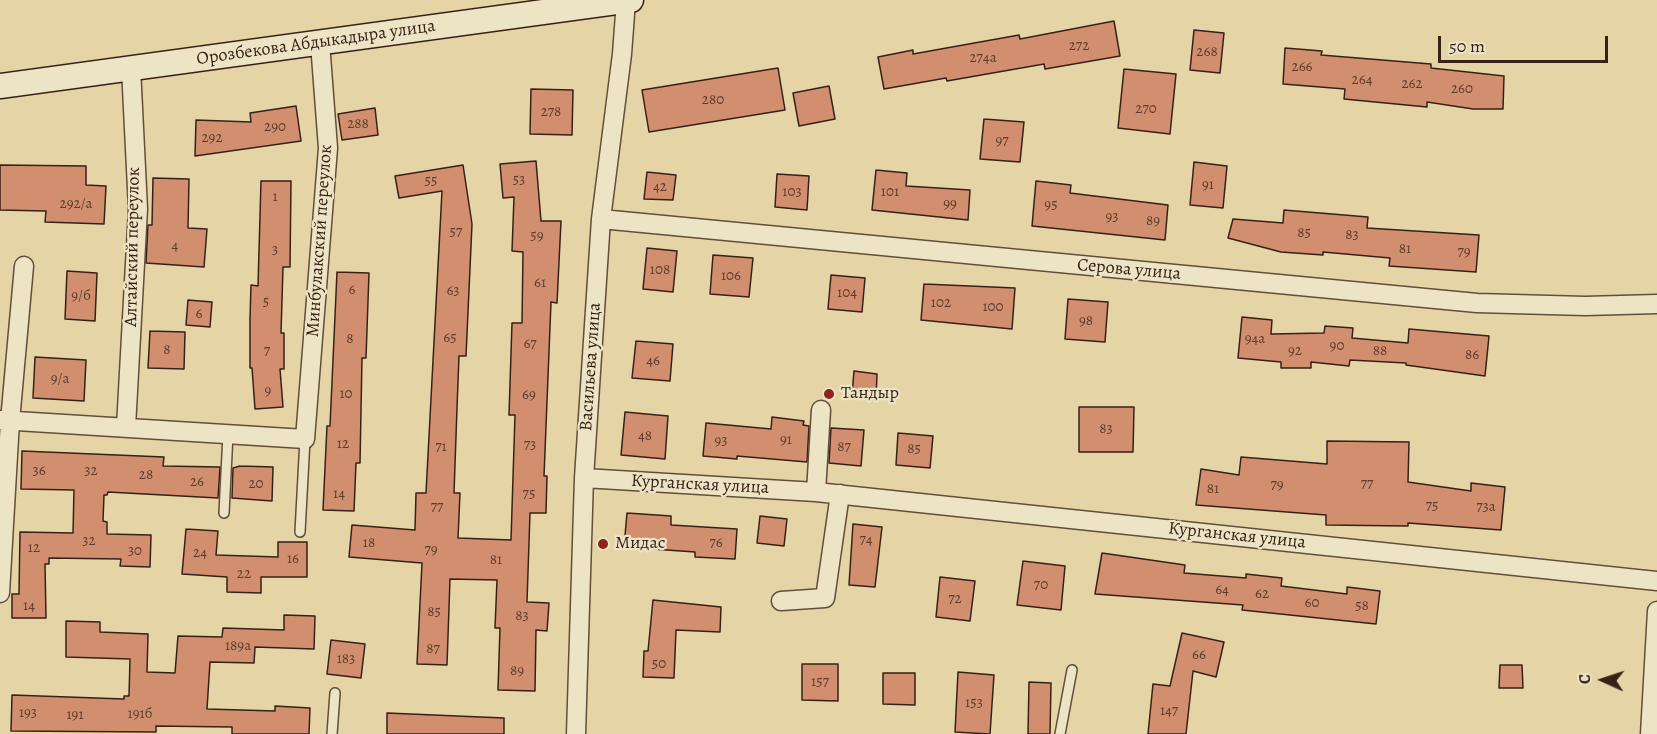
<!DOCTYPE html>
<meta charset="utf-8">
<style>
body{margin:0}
#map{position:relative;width:1657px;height:734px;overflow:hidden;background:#e4d4a6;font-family:Alegreya,serif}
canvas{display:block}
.north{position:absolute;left:1573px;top:650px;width:60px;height:60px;-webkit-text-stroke:4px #ede3c5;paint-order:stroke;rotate:273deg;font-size:16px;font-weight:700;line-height:24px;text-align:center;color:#372116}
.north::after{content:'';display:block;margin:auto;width:21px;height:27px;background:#372116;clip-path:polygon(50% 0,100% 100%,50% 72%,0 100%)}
.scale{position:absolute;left:1438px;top:36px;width:170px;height:27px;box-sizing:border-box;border:3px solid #372116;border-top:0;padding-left:8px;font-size:18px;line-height:21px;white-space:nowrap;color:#372116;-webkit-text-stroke:4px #ede3c5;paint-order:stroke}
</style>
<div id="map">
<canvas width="1657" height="734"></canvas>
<div class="north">С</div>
<div class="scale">50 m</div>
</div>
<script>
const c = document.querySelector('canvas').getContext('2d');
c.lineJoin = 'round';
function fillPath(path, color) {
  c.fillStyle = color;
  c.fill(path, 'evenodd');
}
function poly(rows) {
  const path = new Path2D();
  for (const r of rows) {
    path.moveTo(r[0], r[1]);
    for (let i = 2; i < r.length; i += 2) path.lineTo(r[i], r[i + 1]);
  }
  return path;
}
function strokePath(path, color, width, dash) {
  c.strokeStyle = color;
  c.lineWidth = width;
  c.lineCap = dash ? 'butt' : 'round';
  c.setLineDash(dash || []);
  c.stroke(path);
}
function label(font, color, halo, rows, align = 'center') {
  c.font = font + ' Alegreya,serif';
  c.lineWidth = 4.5;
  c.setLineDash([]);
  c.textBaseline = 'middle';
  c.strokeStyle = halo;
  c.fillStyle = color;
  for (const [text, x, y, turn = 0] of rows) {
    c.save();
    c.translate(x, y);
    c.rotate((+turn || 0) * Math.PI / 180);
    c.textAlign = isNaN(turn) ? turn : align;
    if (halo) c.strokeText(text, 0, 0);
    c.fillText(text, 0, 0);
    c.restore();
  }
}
const building = poly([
 [1114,21,1120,56,1045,69,1044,64,947,81,946,78,884,89,878,57,913,50,913,54,1019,35,1020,39,1114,21],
 [1194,30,1224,33,1220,73,1190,70,1194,30],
 [1285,48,1322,51,1321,55,1431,64,1431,68,1504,76,1503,109,1473,109,1427,102,1427,107,1344,99,1345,89,1283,84,1285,48],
 [778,68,785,110,649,132,642,90,778,68],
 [1124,69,1176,74,1170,134,1118,128,1124,69],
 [829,86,835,119,799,126,793,93,829,86],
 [531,89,573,90,572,135,530,134,531,89],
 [296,106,301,141,195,156,196,120,251,122,250,113,296,106],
 [375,108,378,135,342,140,338,114,375,108],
 [984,119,1024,122,1020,162,980,159,984,119],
 [536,161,541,221,561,221,557,303,551,302,544,476,547,476,546,513,530,513,527,602,549,603,547,631,536,630,535,691,498,690,500,628,495,628,497,580,450,579,447,665,417,664,422,563,349,557,352,525,415,530,416,493,426,493,442,191,399,198,395,176,463,165,472,224,466,356,459,356,457,408,454,493,460,493,458,538,511,540,515,415,509,415,512,323,522,323,523,252,512,251,514,197,503,198,500,164,536,161],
 [1194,162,1227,166,1223,208,1190,205,1194,162],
 [0,165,86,166,86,185,106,186,104,224,45,222,46,211,0,210,0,165],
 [876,170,907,173,906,186,970,190,968,220,872,210,876,170],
 [647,172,676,175,673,200,644,199,647,172],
 [777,174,809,176,807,210,775,207,777,174],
 [153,178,189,179,188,228,207,229,204,267,146,263,148,225,152,225,153,178],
 [261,181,291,181,290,267,283,267,281,333,284,333,284,369,280,369,283,407,255,409,252,368,250,368,250,319,251,285,258,286,261,181],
 [1036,181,1071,185,1070,193,1168,205,1165,240,1032,226,1036,181],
 [1284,210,1368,217,1367,228,1479,235,1476,272,1389,266,1390,258,1323,252,1323,255,1281,252,1228,238,1233,219,1283,223,1284,210],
 [647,248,677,251,673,292,643,289,647,248],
 [713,255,753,258,749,297,710,294,713,255],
 [67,271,97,273,95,321,65,319,67,271],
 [337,272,369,273,366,358,362,358,360,463,356,463,354,511,323,510,327,426,330,426,337,272],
 [831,275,865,278,862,312,828,309,831,275],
 [924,284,1015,288,1012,329,921,320,924,284],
 [1068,299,1108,302,1105,342,1065,339,1068,299],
 [188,300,212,302,210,327,186,325,188,300],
 [1242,317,1272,320,1271,334,1324,333,1325,326,1353,328,1352,338,1408,343,1409,329,1489,336,1485,376,1406,365,1406,363,1350,360,1349,366,1311,362,1311,368,1281,368,1281,362,1238,358,1242,317],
 [150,331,185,332,184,369,148,368,150,331],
 [636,341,673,344,670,381,632,378,636,341],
 [35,357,86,360,84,401,33,398,35,357],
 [854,371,877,374,876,398,852,395,854,371],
 [1079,407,1134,407,1133,452,1079,452,1079,407],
 [625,412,668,416,665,459,621,455,625,412],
 [772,417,804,421,803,425,809,426,807,462,737,456,737,459,703,456,706,423,771,429,772,417],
 [831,428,864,430,861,466,829,463,831,428],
 [898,433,933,436,930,468,896,465,898,433],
 [1327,441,1409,442,1408,482,1471,491,1471,483,1505,487,1501,530,1408,523,1408,526,1326,525,1326,515,1196,505,1201,469,1239,475,1241,457,1327,464,1327,441],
 [22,451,164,457,163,466,220,467,218,498,108,492,107,495,104,495,103,521,107,522,107,534,151,535,150,567,120,566,121,559,49,558,49,564,45,564,46,618,12,618,12,594,19,594,20,532,73,533,74,490,21,489,22,451],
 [240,466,273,467,272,501,232,498,233,468,240,466],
 [627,513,671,516,671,525,737,529,735,559,695,557,695,552,624,547,627,513],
 [760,516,787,519,784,546,757,543,760,516],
 [853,524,882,527,875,587,849,585,853,524],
 [186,529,218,531,216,555,278,557,278,542,307,542,307,577,261,577,261,593,227,592,227,577,182,574,186,529],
 [1102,553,1185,565,1184,573,1246,578,1246,574,1282,578,1281,586,1347,594,1347,587,1380,591,1376,624,1242,610,1243,605,1095,594,1102,553],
 [1023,561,1065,566,1061,610,1017,605,1023,561],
 [940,577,975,581,970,621,936,617,940,577],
 [653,600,721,607,720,632,676,630,674,678,643,677,644,651,648,651,653,600],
 [284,615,315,616,314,649,255,647,254,663,210,662,207,709,275,711,275,706,310,708,309,734,232,734,232,727,156,726,156,732,11,731,12,695,124,699,124,696,129,696,130,659,66,657,66,621,100,622,100,632,148,634,147,672,175,673,178,636,222,637,223,628,284,630,284,615],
 [1182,633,1224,642,1216,677,1193,671,1186,734,1148,734,1153,684,1170,686,1182,633],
 [331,640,365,644,361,678,327,674,331,640],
 [802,664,838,664,838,701,802,700,802,664],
 [1500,665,1522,665,1523,688,1499,688,1500,665],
 [958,672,994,675,990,734,955,732,958,672],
 [883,673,915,673,915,705,883,704,883,673],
 [1029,682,1051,683,1050,734,1028,734,1029,682],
 [387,713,504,718,504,734,387,734,387,713]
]);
fillPath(building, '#d28f6f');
strokePath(building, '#372116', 1.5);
const lane = poly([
 [224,513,228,434],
 [300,532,305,439],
 [332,734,335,693],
 [1060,734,1072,670]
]);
const street = poly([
 [601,219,1477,303,1585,306,1657,304],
 [821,410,816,492,1657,581],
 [0,420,305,439,328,148,320,43],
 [126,427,138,209,131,68],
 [584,478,816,492],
 [0,593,10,421,24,266],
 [781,601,825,598,840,494],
 [576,734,584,478,601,219,622,54,626,1],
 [1650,734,1657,611]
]);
const secondary = poly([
 [0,86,631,0]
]);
strokePath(lane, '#624e3a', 12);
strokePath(street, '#624e3a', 21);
strokePath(secondary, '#372116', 27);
strokePath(lane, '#ede3c5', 9);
strokePath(street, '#ede3c5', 18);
strokePath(secondary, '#ede3c5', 24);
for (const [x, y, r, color] of [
 [829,394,6,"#8f2418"],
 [603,544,6,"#8f2418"]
]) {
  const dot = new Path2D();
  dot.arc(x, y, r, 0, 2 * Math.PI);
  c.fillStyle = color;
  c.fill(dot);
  strokePath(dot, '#ede3c5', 2);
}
label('15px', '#5e3c2c', null, [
 ["272",1079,46],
 ["268",1207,52],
 ["274а",983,58],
 ["266",1302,67],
 ["264",1362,80],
 ["262",1412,84],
 ["260",1462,89],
 ["280",713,100],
 ["270",1146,109],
 ["278",551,112],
 ["288",358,124],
 ["290",275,127],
 ["292",212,138],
 ["97",1002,141],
 ["53",519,180],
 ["55",431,181],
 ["91",1208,185],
 ["42",660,187],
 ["103",792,192],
 ["101",890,192],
 ["1",275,197],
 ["292/а",76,204],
 ["99",950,204],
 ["95",1051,205],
 ["93",1112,217],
 ["89",1153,221],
 ["57",456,232],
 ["85",1304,233],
 ["83",1352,235],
 ["59",537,236],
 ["4",175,246],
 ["81",1405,249],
 ["3",275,250],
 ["79",1464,252],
 ["108",660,270],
 ["106",731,276],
 ["61",540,283],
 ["6",352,290],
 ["63",453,291],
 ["104",847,293],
 ["9/б",81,296],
 ["5",266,302],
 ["102",941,303],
 ["100",993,307],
 ["6",199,314],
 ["98",1086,321],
 ["65",450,338],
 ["8",350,339],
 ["94а",1255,339],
 ["67",530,344],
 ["90",1337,346],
 ["8",167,350],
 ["7",267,351],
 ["92",1295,351],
 ["88",1380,351],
 ["86",1472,355],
 ["46",653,361],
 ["9/а",60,379],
 ["9",268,391],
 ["10",346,394],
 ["69",529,395],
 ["83",1106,429],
 ["48",645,436],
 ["91",786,440],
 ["93",721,441],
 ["12",343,444],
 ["73",530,445],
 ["71",441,447],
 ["87",844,447],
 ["85",914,449],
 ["36",39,471],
 ["32",91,471],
 ["28",146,475],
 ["26",197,482],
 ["20",256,484],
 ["77",1367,484],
 ["79",1277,485],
 ["81",1213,489],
 ["14",339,494],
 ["75",529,494],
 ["75",1432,506],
 ["77",437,507],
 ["73а",1486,507],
 ["74",866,540],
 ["32",89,541],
 ["18",369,543],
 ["76",716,543],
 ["12",34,548],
 ["79",431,550],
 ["30",135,551],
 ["24",200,553],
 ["16",293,559],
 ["81",496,560],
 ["22",244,574],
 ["70",1041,585],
 ["64",1222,590],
 ["62",1262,594],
 ["72",955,599],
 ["60",1312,603],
 ["14",29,606],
 ["58",1362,606],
 ["85",434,612],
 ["83",522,616],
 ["189а",238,646],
 ["87",433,649],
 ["66",1199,655],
 ["183",346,659],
 ["50",659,664],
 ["89",517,671],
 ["157",820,682],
 ["153",974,703],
 ["147",1169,711],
 ["193",28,713],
 ["191б",140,714],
 ["191",75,715]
]);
label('18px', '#372116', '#ede3c5', [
 ["Орозбекова Абдыкадыра улица",316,43,-8],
 ["Минбулакский переулок",320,241,-86],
 ["Алтайский переулок",133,247,-89],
 ["Серова улица",1129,270,5],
 ["Васильева улица",591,367,-86],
 ["Курганская улица",700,485,3],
 ["Курганская улица",1237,536,6]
]);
label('18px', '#372116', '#ede3c5', [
 ["Тандыр",841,394],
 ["Мидас",615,544]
], 'left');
</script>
